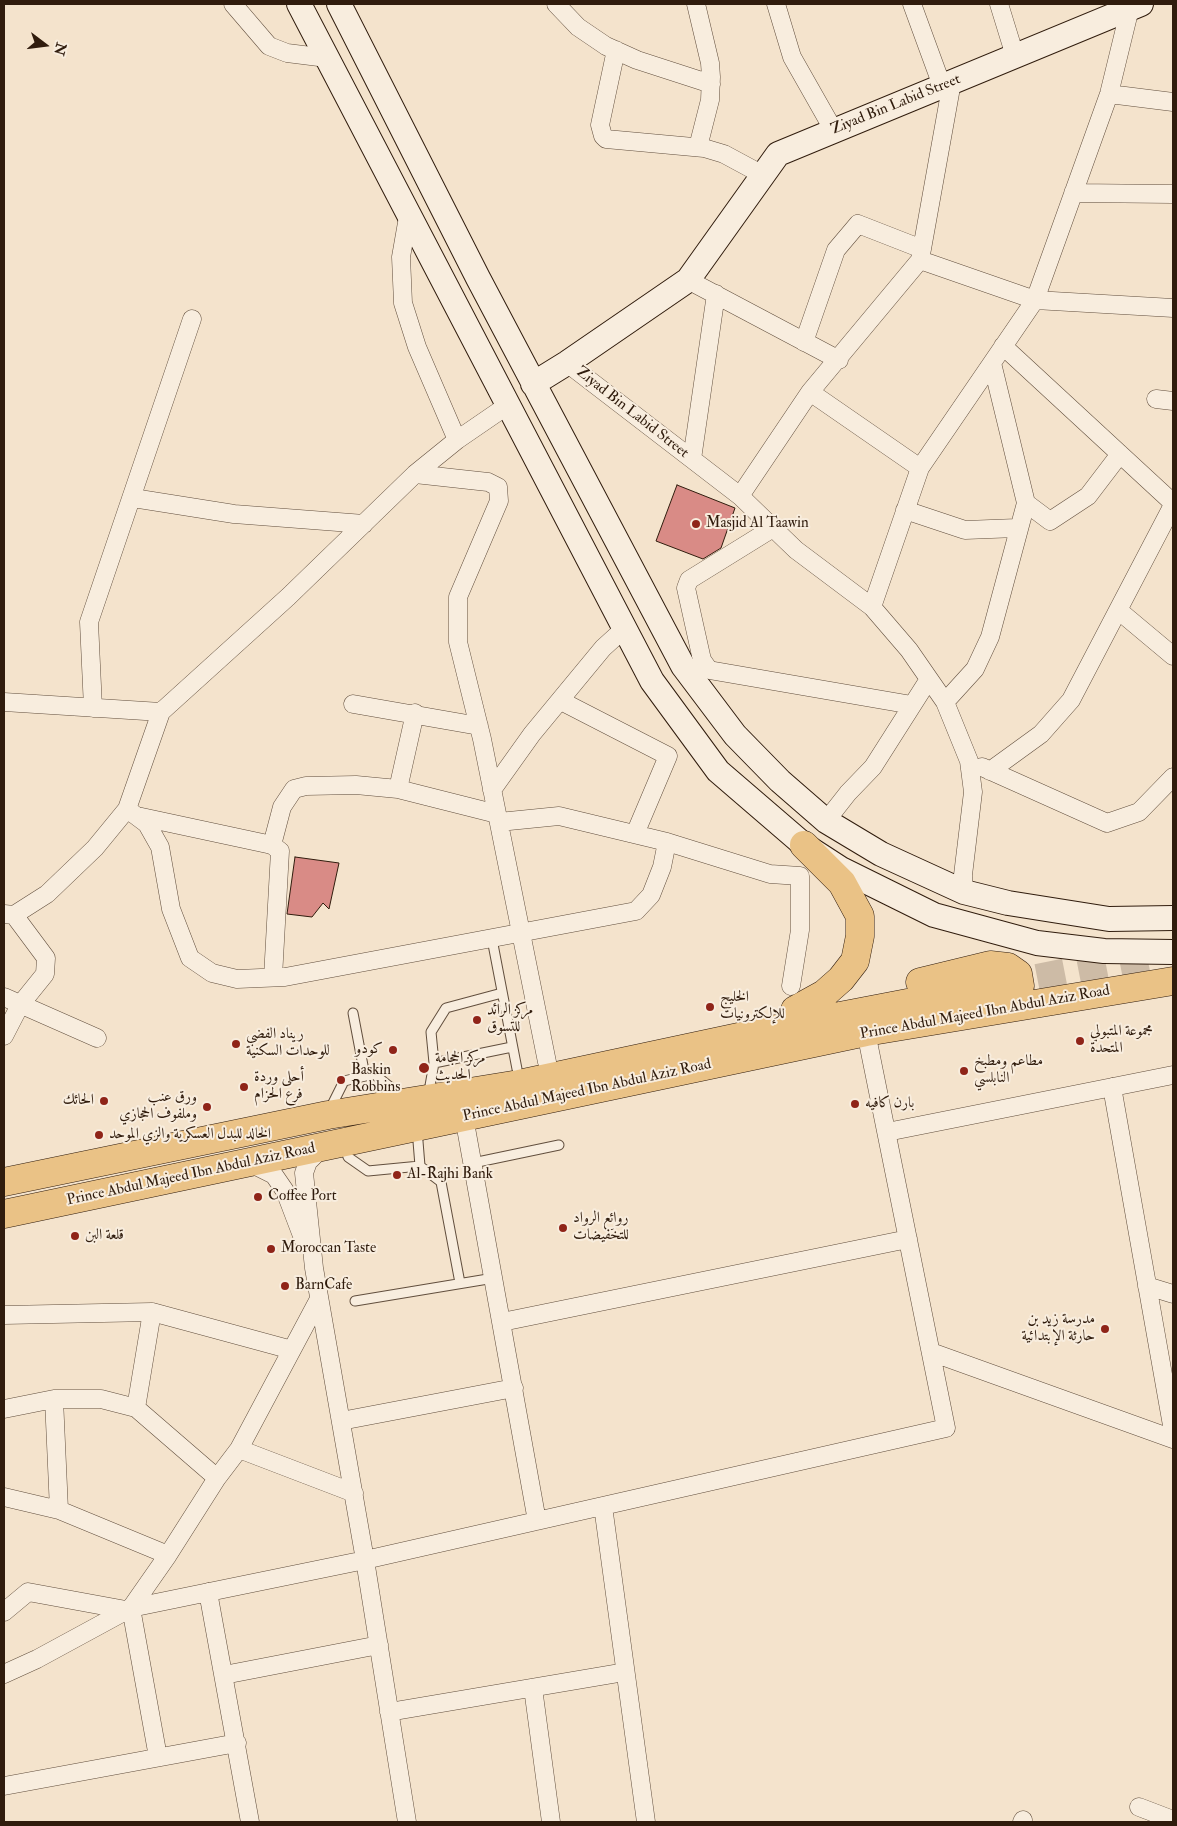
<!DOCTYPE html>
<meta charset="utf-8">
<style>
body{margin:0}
#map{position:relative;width:1177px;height:1826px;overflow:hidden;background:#f4e3cc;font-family:"IM FELL Double Pica",serif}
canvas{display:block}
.frame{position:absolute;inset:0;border:5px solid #301c0d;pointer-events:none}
.north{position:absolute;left:20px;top:20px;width:50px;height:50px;-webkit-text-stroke:4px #f8edde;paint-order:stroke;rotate:105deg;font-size:14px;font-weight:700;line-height:20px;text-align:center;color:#301c0d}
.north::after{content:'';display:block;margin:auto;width:18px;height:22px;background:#301c0d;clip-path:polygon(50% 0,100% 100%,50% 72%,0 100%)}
</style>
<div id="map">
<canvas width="1177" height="1826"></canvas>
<div class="frame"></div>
<div class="north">N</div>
</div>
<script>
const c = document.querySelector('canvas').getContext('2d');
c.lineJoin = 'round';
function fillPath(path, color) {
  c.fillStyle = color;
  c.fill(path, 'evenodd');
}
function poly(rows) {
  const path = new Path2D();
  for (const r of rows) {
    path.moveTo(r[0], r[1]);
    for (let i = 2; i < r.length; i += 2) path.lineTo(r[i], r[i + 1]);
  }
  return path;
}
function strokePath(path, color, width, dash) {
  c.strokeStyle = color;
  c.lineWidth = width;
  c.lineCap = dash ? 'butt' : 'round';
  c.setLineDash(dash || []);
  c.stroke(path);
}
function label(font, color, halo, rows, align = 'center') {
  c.font = font + ' "IM FELL Double Pica",Amiri,serif';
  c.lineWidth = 4;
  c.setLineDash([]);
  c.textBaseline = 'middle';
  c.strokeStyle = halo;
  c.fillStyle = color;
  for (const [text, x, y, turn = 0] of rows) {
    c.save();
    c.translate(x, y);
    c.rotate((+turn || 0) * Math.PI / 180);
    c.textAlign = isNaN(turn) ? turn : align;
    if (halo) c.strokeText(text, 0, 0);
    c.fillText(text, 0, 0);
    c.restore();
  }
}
const building = poly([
 [677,485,735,508,721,548,703,559,656,541,677,485],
 [295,857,339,863,329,909,323,903,312,917,287,914,295,857]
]);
fillPath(building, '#d98b86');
strokePath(building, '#301c0d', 1);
strokePath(poly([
 [996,986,1150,956]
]), '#cdbba6', 28, [28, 14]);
const service = poly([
 [492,939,517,1069],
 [353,1013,365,1076],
 [434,1063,512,1047],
 [428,1097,434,1063,431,1032,446,1008,502,993],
 [330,1109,344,1081,374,1074,404,1098],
 [417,1129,420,1166],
 [344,1144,348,1157,368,1171,420,1166,441,1182,460,1283],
 [473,1163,559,1145],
 [355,1301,494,1278]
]);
const minor = poly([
 [233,4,269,46,287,53,327,58],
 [556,4,578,27,606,46,637,60,711,84],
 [696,4,710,63,711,77,710,100,698,147],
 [776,4,792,57,834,131],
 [912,4,942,86],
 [999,4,1015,56],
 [616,50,600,125,603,136,606,139,704,148,724,154,763,175],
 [1109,94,1173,102],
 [1073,193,1173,194],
 [408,217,401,257,403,303,417,347,457,440],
 [920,260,1035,300,1173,308],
 [688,280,839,360],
 [804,342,836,250,858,224,922,249],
 [1003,346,1173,503],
 [567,363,740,496,796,550,872,607,909,650,945,702,969,761,973,792,963,875,964,892],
 [992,363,1026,503,1050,521,1088,496,1120,454],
 [810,392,920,468],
 [1156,399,1173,401],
 [692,459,716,294],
 [415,474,488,482,498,487,499,501,458,597,458,642,482,739,547,1062],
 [740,496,810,392,920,260,952,82],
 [133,498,234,514,364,524],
 [905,510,965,530,1017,528],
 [773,528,689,580,686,588,702,660,709,670,912,705],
 [872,607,920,468,1035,300,1109,94,1130,8],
 [1118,610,1173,656],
 [561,701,668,756,635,834],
 [4,702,161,712,288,597,415,474,457,440,508,405],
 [945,702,975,669,990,637,1026,503],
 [353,704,479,726],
 [93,708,89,622,192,319],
 [415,713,398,789,497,814],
 [982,767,1107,823,1139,812,1173,777],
 [990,771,1041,734,1071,700,1173,505],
 [492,790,532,734,603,648,625,628],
 [127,809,147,824,160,847,171,909,190,958,212,973,237,979,285,977,636,911,651,895,662,867,667,842],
 [137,816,272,845,280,851,273,977],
 [826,821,848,793,873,767,929,679],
 [499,822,559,816,667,842,770,874,800,876,800,930,791,986],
 [272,845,282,807,294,789,306,786,356,785,398,789],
 [4,914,14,915,47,894,95,848,127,809,161,712],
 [4,997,97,1038],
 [4,1036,20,1005,45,974,46,958,14,915],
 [1112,1087,1173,1431],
 [464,1117,537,1521],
 [887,1132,1173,1075],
 [322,1148,308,1162,304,1173,314,1268,365,1560,407,1822],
 [250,1163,274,1175,285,1191,304,1241],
 [1147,1286,1173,1294],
 [4,1315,152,1312,292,1350],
 [502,1322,908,1239],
 [931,1352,1173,1439],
 [54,1399,59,1510],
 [136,1408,152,1312],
 [4,1409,54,1399,101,1399,136,1408,217,1478],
 [341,1421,514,1388],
 [239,1449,354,1493],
 [4,1497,59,1510,168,1555],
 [603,1506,646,1822],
 [208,1592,250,1822],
 [4,1612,28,1592,126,1610],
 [4,1674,37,1659,131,1608,168,1555,217,1478,239,1449,319,1299],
 [224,1675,379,1645],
 [533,1688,551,1822],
 [389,1712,625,1672],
 [158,1757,131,1608,365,1560,946,1428,866,1032],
 [4,1786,237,1743],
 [1139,1807,1173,1820],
 [1022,1822,1023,1820]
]);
const secondary = poly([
 [299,4,652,681,718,771,804,845,841,869,934,915,1037,943,1104,951,1173,952],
 [339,4,478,278,683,666,735,735,780,781,826,821,881,854,964,892,1008,903,1109,919,1173,918],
 [533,384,567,363,688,280,778,154,1141,4]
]);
const primary = poly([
 [920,982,990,965,1008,967,1018,974,1020,986,1015,992,988,1003],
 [795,1010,824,994,841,979,855,961,860,936,860,916,842,883,804,845],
 [4,1182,328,1115,519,1084,809,1022,996,986],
 [4,1214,866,1032,1173,981]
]);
strokePath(service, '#614e3d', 11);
strokePath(minor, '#614e3d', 19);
strokePath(secondary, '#301c0d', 26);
strokePath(primary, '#301c0d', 29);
strokePath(service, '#f8edde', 9);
strokePath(minor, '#f8edde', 18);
strokePath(secondary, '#f8edde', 24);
strokePath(primary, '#eac286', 28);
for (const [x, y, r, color] of [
 [696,524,5,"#8f2418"],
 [710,1007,5,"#8f2418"],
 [477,1020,5,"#8f2418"],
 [1080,1041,5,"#8f2418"],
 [236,1044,5,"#8f2418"],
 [393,1050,5,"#8f2418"],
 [424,1068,6,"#8f2418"],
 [964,1071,5,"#8f2418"],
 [341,1080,5,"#8f2418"],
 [244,1087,5,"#8f2418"],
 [104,1101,5,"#8f2418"],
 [855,1104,5,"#8f2418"],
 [207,1107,5,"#8f2418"],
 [99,1135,5,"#8f2418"],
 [397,1175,5,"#8f2418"],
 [258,1197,5,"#8f2418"],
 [563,1228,5,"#8f2418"],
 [75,1236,5,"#8f2418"],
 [271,1249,5,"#8f2418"],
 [285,1286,5,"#8f2418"],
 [1105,1329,5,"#8f2418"]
]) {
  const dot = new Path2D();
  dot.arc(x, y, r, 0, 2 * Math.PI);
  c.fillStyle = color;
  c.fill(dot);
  strokePath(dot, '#f8edde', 2);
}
label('15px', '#301c0d', '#f8edde', [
 ["Ziyad Bin Labid Street",896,105,-22],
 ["Ziyad Bin Labid Street",632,413,38],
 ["Prince Abdul Majeed Ibn Abdul Aziz Road",985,1013,-10],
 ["Prince Abdul Majeed Ibn Abdul Aziz Road",587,1091,-12],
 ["Prince Abdul Majeed Ibn Abdul Aziz Road",191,1175,-12]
]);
label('15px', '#301c0d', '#f8edde', [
 ["Masjid Al Taawin",706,524],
 ["الخليج",720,998],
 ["للإلكترونيات",720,1015],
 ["مركز الرائد",487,1011],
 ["للتسوق",487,1028],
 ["مجموعة المتبولي",1090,1032],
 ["المتحدة",1090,1049],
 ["ريناد الفضي",246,1035],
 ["للوحدات السكنية",246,1052],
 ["كودو",383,1050,"right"],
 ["مركز الحجامة",435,1059],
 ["الحديث",435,1076],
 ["مطاعم ومطبخ",974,1062],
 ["النابلسي",974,1079],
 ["Baskin",351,1071],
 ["Robbins",351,1088],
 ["أحلى وردة",254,1078],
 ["فرع الحزام",254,1095],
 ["ورق عنب",197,1098,"right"],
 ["وملفوف الحجازي",197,1115,"right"],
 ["الحائك",94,1101,"right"],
 ["بارن كافيه",865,1104],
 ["الخالد للبدل العسكرية والزي الموحد",109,1135],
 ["Al-Rajhi Bank",407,1175],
 ["Coffee Port",268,1197],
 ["روائع الرواد",573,1219],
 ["للتخفيضات",573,1236],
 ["قلعة البن",85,1236],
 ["Moroccan Taste",281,1249],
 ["BarnCafe",295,1286],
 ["مدرسة زيد بن",1095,1320,"right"],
 ["حارثة الإبتدائية",1095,1337,"right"]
], 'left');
</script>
